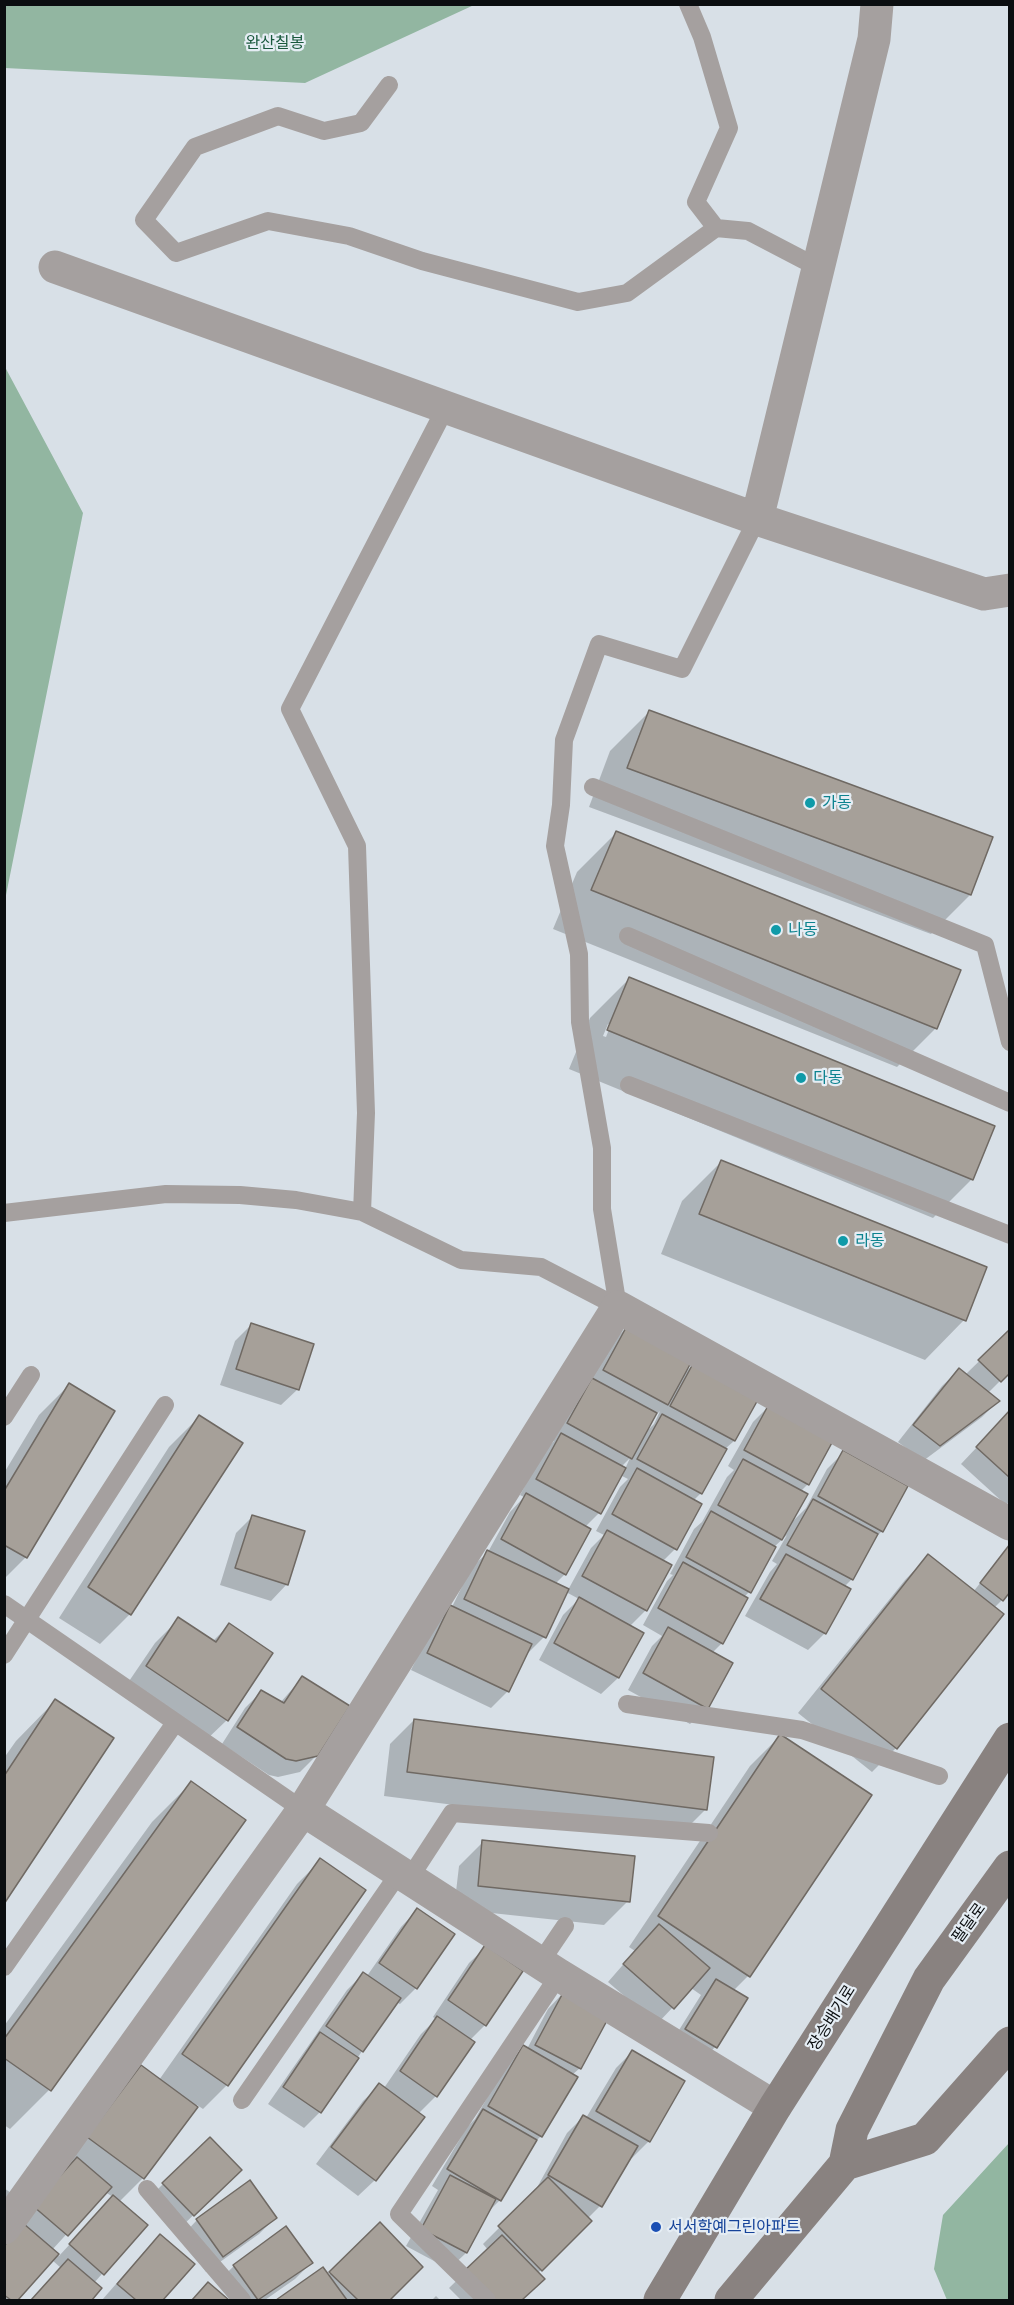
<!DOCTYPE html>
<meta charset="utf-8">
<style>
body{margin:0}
#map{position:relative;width:1014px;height:2305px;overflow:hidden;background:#d8e0e7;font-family:Raleway,sans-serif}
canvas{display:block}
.frame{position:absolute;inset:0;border:6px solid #0b0e10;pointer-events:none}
</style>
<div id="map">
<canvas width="1014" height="2305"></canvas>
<div class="frame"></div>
</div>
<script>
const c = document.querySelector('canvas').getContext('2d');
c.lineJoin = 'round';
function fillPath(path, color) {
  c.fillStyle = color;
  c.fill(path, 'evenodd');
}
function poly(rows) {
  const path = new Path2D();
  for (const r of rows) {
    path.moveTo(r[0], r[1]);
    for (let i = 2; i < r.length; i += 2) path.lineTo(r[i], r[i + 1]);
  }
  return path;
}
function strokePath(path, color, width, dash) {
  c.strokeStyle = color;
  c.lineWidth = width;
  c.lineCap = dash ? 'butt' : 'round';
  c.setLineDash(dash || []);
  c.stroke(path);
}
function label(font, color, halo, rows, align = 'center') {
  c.font = font + ' Raleway,"Noto Sans KR",sans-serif';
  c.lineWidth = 4.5;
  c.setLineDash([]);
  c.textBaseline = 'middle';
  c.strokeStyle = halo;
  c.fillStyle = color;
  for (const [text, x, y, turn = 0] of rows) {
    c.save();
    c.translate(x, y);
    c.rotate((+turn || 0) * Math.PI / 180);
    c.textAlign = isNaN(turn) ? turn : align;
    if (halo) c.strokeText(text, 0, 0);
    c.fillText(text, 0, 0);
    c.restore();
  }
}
fillPath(poly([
 [4,5,5,4,474,5,305,83,5,68],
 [5,367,83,513,5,900],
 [1009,2143,1009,2300,947,2300,934,2269,943,2215]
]), '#92b6a1');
fillPath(poly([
 [649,712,970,895,931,934,589,807,610,751],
 [616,833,936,1028,897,1067,553,929,577,872],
 [629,979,972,1179,933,1218,569,1069,590,1018],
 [608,1024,611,1024,606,1037,603,1036],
 [721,1162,985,1268,964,1320,925,1360,661,1254,682,1201],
 [251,1325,298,1389,281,1405,220,1385,235,1341],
 [628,1326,686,1372,695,1362,758,1396,734,1441,725,1449,701,1493,693,1501,675,1549,662,1562,646,1610,630,1626,642,1633,618,1678,601,1694,539,1660,563,1615,579,1599,566,1592,544,1637,528,1653,526,1652,507,1692,491,1708,411,1670,434,1623,451,1607,452,1607,471,1568,488,1552,510,1512,524,1497,520,1495,544,1451,554,1441,552,1440,612,1342],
 [660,1411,654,1424,646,1432,652,1419],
 [630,1458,625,1469,621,1467],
 [620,1475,628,1479,620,1487,596,1531,604,1535,591,1548,568,1590,555,1584,565,1574,585,1527,599,1513],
 [1010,1331,1010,1371,988,1393,998,1401,982,1417,923,1461,898,1442,942,1386,959,1370,965,1375],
 [69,1385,113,1412,26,1557,4,1579,4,1473,39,1415],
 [769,1406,808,1484,800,1492,792,1522,806,1508,827,1469,844,1452,882,1531,874,1539,852,1579,844,1587,849,1590,825,1633,808,1650,745,1616,770,1572,777,1564,772,1561,787,1535,774,1547,749,1592,743,1598,722,1643,712,1653,707,1708,690,1724,628,1690,652,1646,662,1636,643,1625,667,1581,673,1575,670,1574,694,1529,702,1522,727,1477,734,1470,728,1466,753,1422],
 [1010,1412,1010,1501,1006,1505,961,1464],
 [199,1417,130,1614,100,1644,59,1618,169,1447],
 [252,1517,287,1584,271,1601,220,1585,236,1533],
 [1010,1546,1002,1600,994,1608,896,1748,872,1772,798,1713,905,1580,928,1556,973,1592],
 [179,1619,212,1642,229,1625,227,1720,203,1743,123,1690,155,1643],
 [302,1678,317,1755,300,1772,278,1777,269,1775,222,1744,245,1708,262,1691,280,1703],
 [55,1701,4,1901,4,1758,16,1741],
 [414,1720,705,1810,681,1834,384,1796,390,1744],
 [780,1736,869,1795,748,1976,733,1991,746,1999,715,2047,699,2064,669,2046,701,1995,691,1988,657,2024,608,1982,635,1951,629,1947,750,1766],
 [191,1783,244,1820,49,2090,10,2129,4,2125,4,2026,152,1822],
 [483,1842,628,1901,604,1925,454,1909,459,1866],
 [321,1860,227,2085,203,2109,197,2105,143,2178,119,2202,145,2225,94,2283,100,2289,90,2300,31,2300,61,2268,52,2260,16,2300,4,2300,4,2246,70,2166,65,2162,117,2091,159,2080,297,1884],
 [105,2192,113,2197,59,2256,52,2250],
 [417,1910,416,1988,400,2004,396,2002,320,2112,304,2128,268,2104,347,1990,363,1974,367,1976,401,1927],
 [486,1947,485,2025,470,2040,436,2096,418,2114,422,2118,375,2180,358,2196,316,2164,363,2101,380,2085,384,2088,421,2034,436,2019,433,2017,469,1963],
 [564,1992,580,2068,572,2075,575,2077,540,2137,532,2145,500,2200,488,2212,466,2253,449,2269,406,2246,438,2190,432,2186,467,2127,475,2119,507,2063,524,2047,527,2049,548,2009],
 [632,2052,649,2141,632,2158,630,2156,600,2206,587,2219,590,2221,537,2274,526,2296,521,2300,461,2300,449,2288,488,2250,483,2244,534,2193,567,2133,584,2116,586,2118,616,2068],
 [240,2170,177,2231,147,2200,163,2184],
 [4,2188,11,2193,4,2201],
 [275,2218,259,2234,206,2272,181,2237,197,2220],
 [380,2224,421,2267,388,2300,278,2300,323,2269,328,2276],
 [286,2228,311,2263,295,2279,265,2300,230,2300,217,2282,234,2266],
 [144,2252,193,2264,161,2300,102,2300],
 [436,2296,440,2300,432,2300]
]), '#0003');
const building = poly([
 [649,710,993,837,971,895,627,768,649,710],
 [616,831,961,970,937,1029,591,890,616,831],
 [629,977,995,1126,973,1180,607,1030,629,977],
 [721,1160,987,1267,966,1321,699,1214,721,1160],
 [251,1323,314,1344,299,1390,236,1369,251,1323],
 [628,1324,693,1359,668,1405,603,1370,628,1324],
 [1010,1329,1010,1373,1001,1382,978,1360,1010,1329],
 [695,1360,760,1396,735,1441,670,1406,695,1360],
 [959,1368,1000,1401,940,1446,913,1425,959,1368],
 [592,1378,657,1413,632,1459,567,1423,592,1378],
 [69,1383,115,1411,27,1558,4,1545,4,1491,69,1383],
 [769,1404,834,1439,809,1485,744,1450,769,1404],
 [1010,1410,1010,1478,976,1447,1010,1410],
 [662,1414,727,1449,702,1494,637,1459,662,1414],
 [199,1415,243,1443,131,1615,88,1587,199,1415],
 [561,1433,626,1468,601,1514,536,1479,561,1433],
 [843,1450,908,1486,883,1532,818,1496,843,1450],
 [743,1459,808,1494,782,1540,718,1505,743,1459],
 [637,1468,702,1504,677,1550,612,1514,637,1468],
 [526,1493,591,1529,566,1575,501,1539,526,1493],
 [813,1499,878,1534,853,1580,787,1545,813,1499],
 [711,1511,776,1547,751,1593,686,1557,711,1511],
 [252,1515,305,1531,288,1585,235,1568,252,1515],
 [607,1530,672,1565,647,1611,582,1576,607,1530],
 [1010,1544,1010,1592,1003,1601,980,1583,1010,1544],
 [487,1550,569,1589,546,1638,464,1599,487,1550],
 [786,1554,851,1589,826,1634,760,1599,786,1554],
 [928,1554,1004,1614,897,1749,821,1689,928,1554],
 [683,1562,748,1598,723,1644,658,1608,683,1562],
 [579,1597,644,1633,619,1678,554,1643,579,1597],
 [450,1605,532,1644,509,1692,427,1653,450,1605],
 [178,1617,216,1642,229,1623,273,1653,228,1721,146,1666,178,1617],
 [668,1627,733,1663,708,1709,643,1673,668,1627],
 [302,1676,350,1706,318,1756,296,1761,286,1759,237,1727,261,1690,284,1703,302,1676],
 [55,1699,114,1738,4,1904,4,1776,55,1699],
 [414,1719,714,1757,707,1810,407,1772,414,1719],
 [780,1734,872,1795,750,1977,658,1916,780,1734],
 [191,1781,246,1820,51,2091,4,2058,4,2039,191,1781],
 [482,1840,635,1856,630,1902,478,1886,482,1840],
 [320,1858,366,1890,228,2086,182,2054,320,1858],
 [417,1908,455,1934,417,1989,379,1963,417,1908],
 [659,1924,710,1968,674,2009,623,1964,659,1924],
 [485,1945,523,1971,486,2026,448,2000,485,1945],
 [363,1972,401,1998,363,2052,326,2026,363,1972],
 [716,1979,748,1998,717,2048,685,2029,716,1979],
 [564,1991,610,2015,581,2069,535,2045,564,1991],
 [437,2016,475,2042,437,2097,400,2071,437,2016],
 [320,2032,359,2058,321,2113,283,2087,320,2032],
 [523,2045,578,2077,542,2137,488,2106,523,2045],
 [632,2050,685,2081,650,2142,596,2111,632,2050],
 [141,2065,198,2107,144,2179,87,2137,141,2065],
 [379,2083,425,2117,376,2181,331,2147,379,2083],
 [483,2109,537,2140,501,2201,447,2169,483,2109],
 [583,2115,638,2146,602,2207,548,2175,583,2115],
 [210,2137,242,2170,194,2216,162,2183,210,2137],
 [77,2157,112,2187,68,2236,33,2206,77,2157],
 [450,2175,496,2199,467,2253,421,2229,450,2175],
 [548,2177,592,2221,542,2271,498,2226,548,2177],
 [250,2180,277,2218,223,2257,196,2219,250,2180],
 [113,2195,148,2225,104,2275,69,2244,113,2195],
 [380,2222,423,2267,390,2300,358,2300,329,2272,380,2222],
 [24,2224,59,2254,18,2300,11,2300,4,2295,4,2246,24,2224],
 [286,2226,313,2263,258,2300,233,2265,286,2226],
 [160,2234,195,2264,163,2300,136,2300,117,2284,160,2234],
 [502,2235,545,2279,522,2300,493,2300,464,2271,502,2235],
 [68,2259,102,2288,92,2300,31,2300,68,2259],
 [323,2267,347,2300,276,2300,323,2267],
 [208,2282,229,2300,192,2300,208,2282]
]);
fillPath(building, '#a6a099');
strokePath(building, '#6f6963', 1.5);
strokePath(poly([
 [688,4,702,37,729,128,696,202,716,228],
 [389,85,361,123,324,131,278,116,195,147,144,220,176,253,268,221,349,236,422,261,578,302,627,293,716,228,748,231,817,267],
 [593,787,985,945,1010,1042],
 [628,936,1010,1103],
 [629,1085,1010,1235],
 [362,1212,366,1113,357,846,290,709,446,407],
 [4,1213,166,1194,240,1195,296,1200,362,1212,461,1260,541,1267,618,1307],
 [618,1307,602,1209,602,1148,580,1022,579,954,555,846,561,805,564,740,599,644,682,669,757,519],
 [4,1417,31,1375],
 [4,1604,303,1810],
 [4,1655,165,1405],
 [627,1704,802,1730,939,1776],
 [409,1879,452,1813,709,1833],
 [540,1963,565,1926],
 [4,1967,175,1723],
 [242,2100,399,1873],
 [147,2189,242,2300],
 [487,2300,399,2214,559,1975]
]), '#a5a09f', 18);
strokePath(poly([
 [55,267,757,519,984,594,1010,590],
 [757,519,874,39,877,4],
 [303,1810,559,1975,775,2107],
 [4,2228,303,1810,618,1307,1010,1524]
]), '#a5a09f', 33);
strokePath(poly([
 [845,2164,925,2139,1010,2043],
 [660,2300,775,2107,1010,1739],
 [731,2300,845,2164,852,2130,929,1979,1010,1867]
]), '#898280', 33);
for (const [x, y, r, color] of [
 [810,803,6,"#0f9aa8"],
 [776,930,6,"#0f9aa8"],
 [801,1078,6,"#0f9aa8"],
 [843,1241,6,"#0f9aa8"],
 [656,2227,6,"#1a4fb4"]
]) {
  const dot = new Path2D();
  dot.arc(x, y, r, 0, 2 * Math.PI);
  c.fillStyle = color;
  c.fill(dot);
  strokePath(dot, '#e5edf4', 2);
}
label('16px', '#19583c', '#e5edf4', [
 ["완산칠봉",275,43]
]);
label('16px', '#0d838f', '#e5edf4', [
 ["가동",822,803],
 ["나동",788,930],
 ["다동",813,1078],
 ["라동",855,1241]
], 'left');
label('16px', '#0b0e10', '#e5edf4', [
 ["팔달로",969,1923,-54],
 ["장승배기로",832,2018,-58]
]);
label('16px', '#164399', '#e5edf4', [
 ["서서학예그린아파트",668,2227]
], 'left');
</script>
